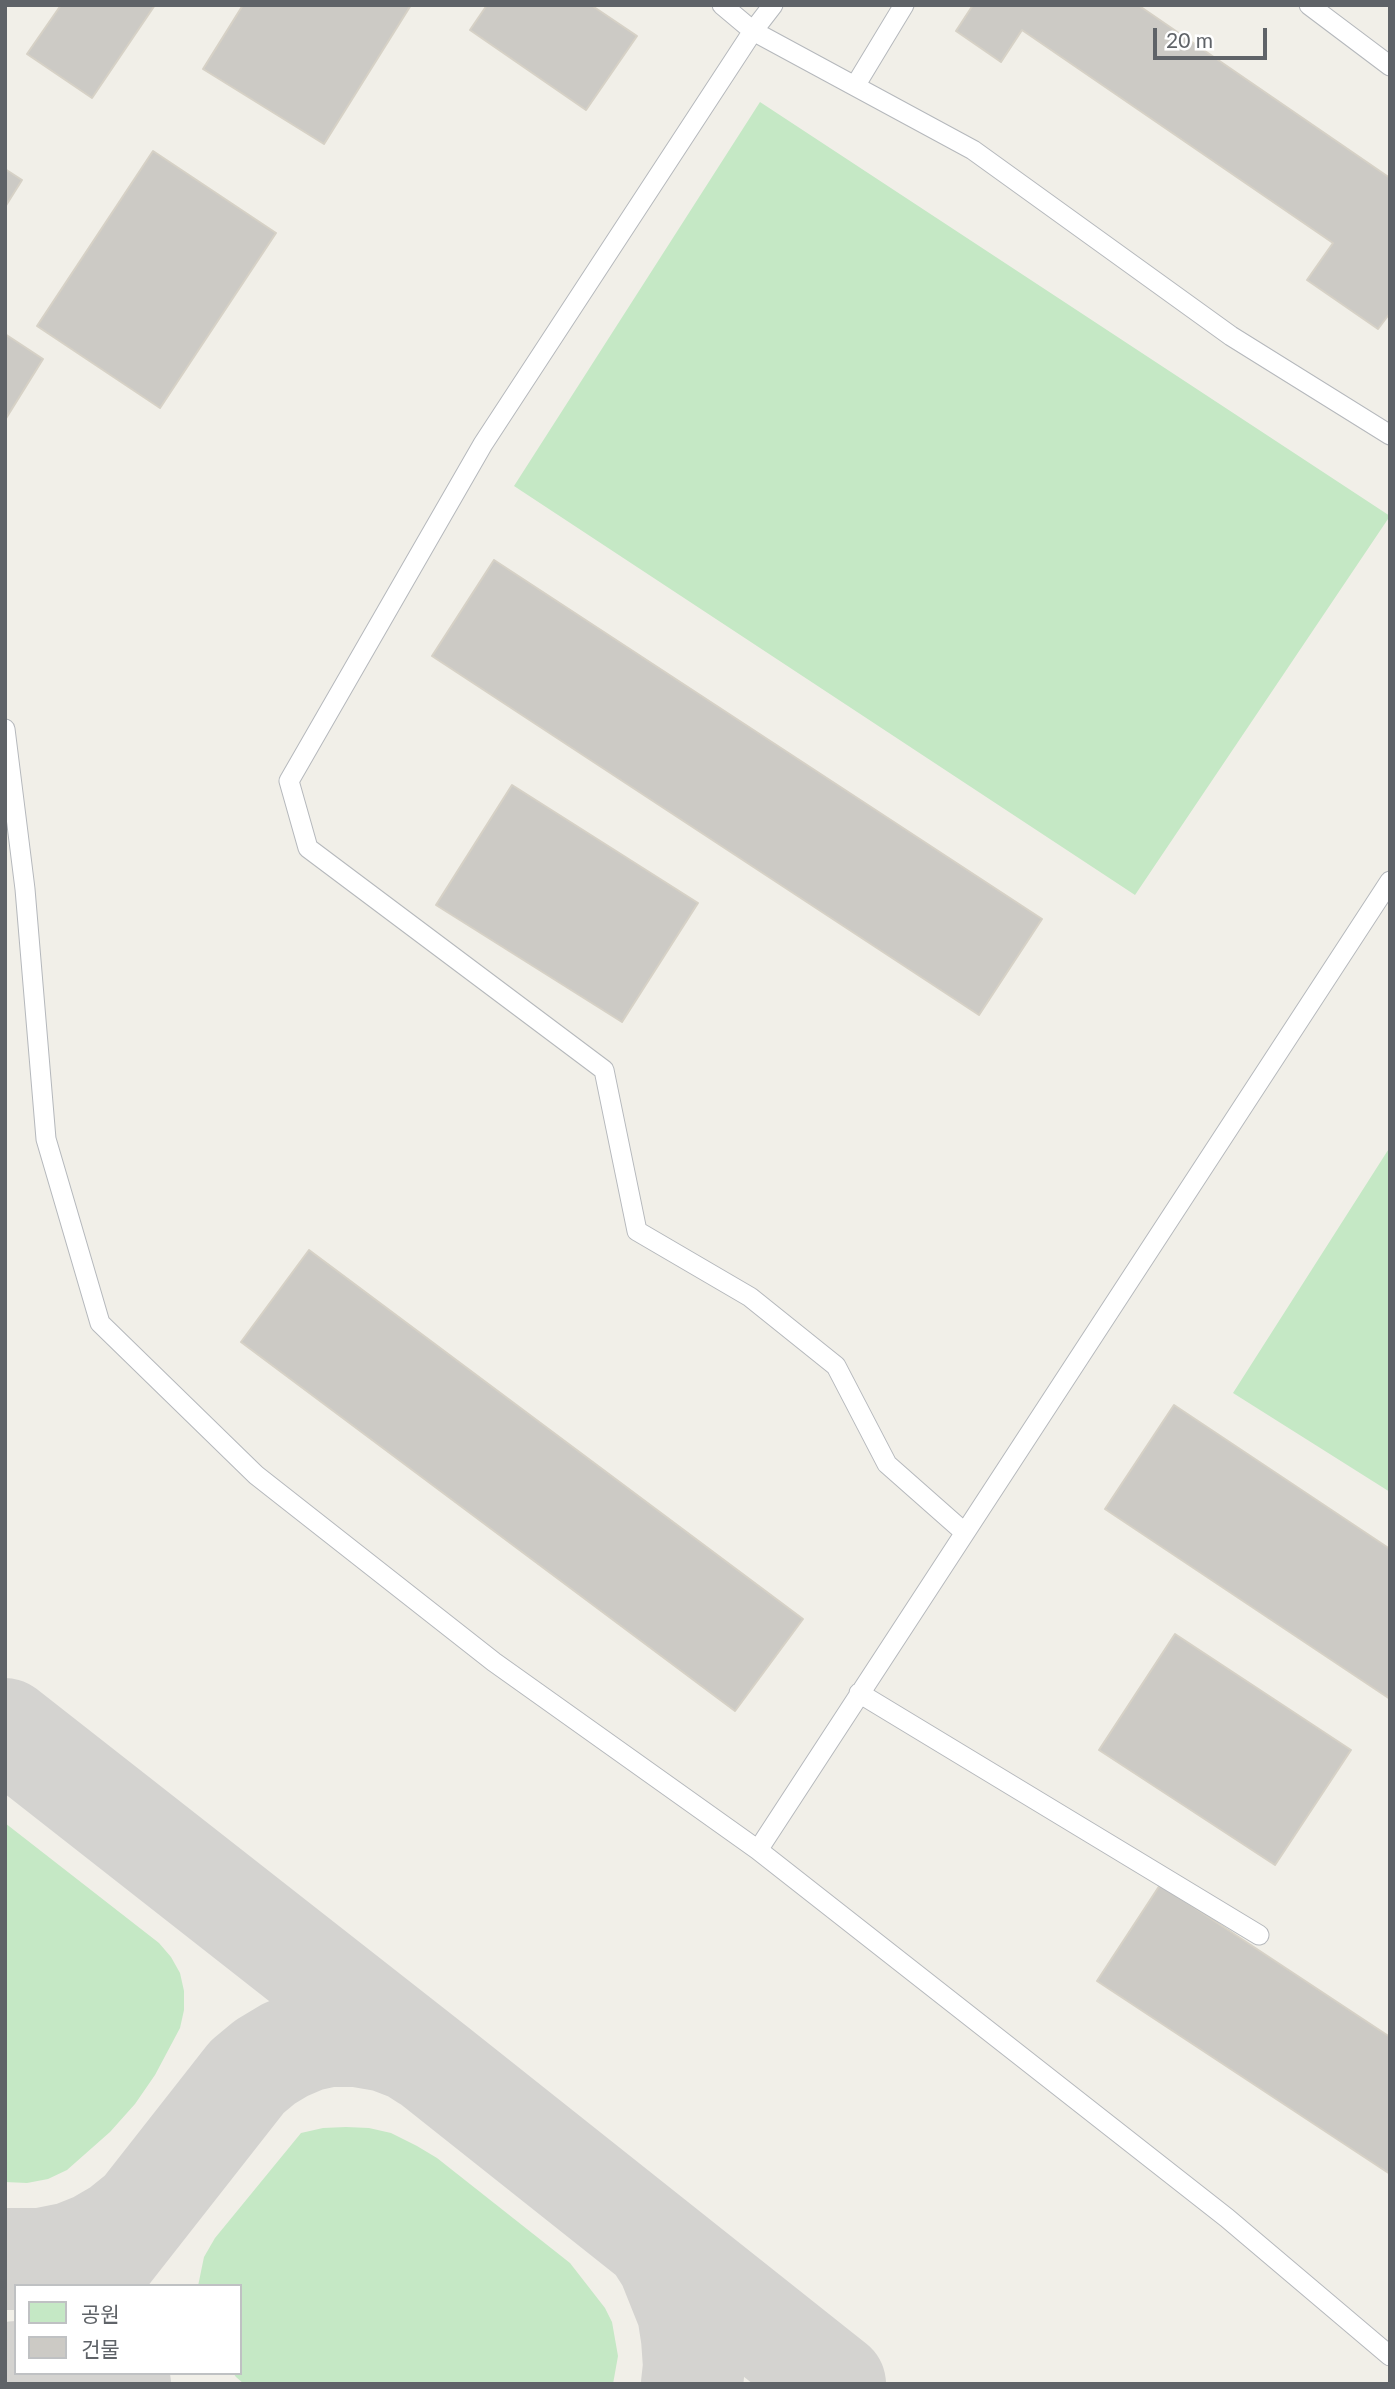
<!DOCTYPE html>
<meta charset="utf-8">
<style>
body{margin:0}
#map{position:relative;width:1395px;height:2389px;overflow:hidden;background:#f1efe8;font-family:Lato,"Noto Sans KR",sans-serif}
canvas{display:block}
.frame{position:absolute;inset:0;border:7px solid #5f6368;pointer-events:none}
.legend{position:absolute;left:14px;top:2284px;width:228px;height:91px;box-sizing:border-box;background:#fff;border:2px solid #bfc1c3;margin:0;padding:9px 12px;list-style:none;font-size:21px;color:#5f6368}
.legend li{display:flex;align-items:center;gap:14px;height:35px}
.legend b{width:35px;border:2px solid #bfc1c3}
.scale{position:absolute;left:1153px;top:28px;width:114px;height:32px;box-sizing:border-box;border:4px solid #5f6368;border-top:0;padding-left:9px;font-size:21px;line-height:24px;white-space:nowrap;color:#5f6368;-webkit-text-stroke:5px #fff;paint-order:stroke}
</style>
<div id="map">
<canvas width="1395" height="2389"></canvas>
<div class="frame"></div>
<ul class="legend">
<li><b style="height:19px;background:#c5e8c5"></b>공원</li>
<li><b style="height:19px;background:#cccac5"></b>건물</li>
</ul>
<div class="scale">20 m</div>
</div>
<script>
const c = document.querySelector('canvas').getContext('2d');
c.lineJoin = 'round';
function fillPath(path, color) {
  c.fillStyle = color;
  c.fill(path, 'evenodd');
}
function poly(rows) {
  const path = new Path2D();
  for (const r of rows) {
    path.moveTo(r[0], r[1]);
    for (let i = 2; i < r.length; i += 2) path.lineTo(r[i], r[i + 1]);
  }
  return path;
}
function strokePath(path, color, width, dash) {
  c.strokeStyle = color;
  c.lineWidth = width;
  c.lineCap = dash ? 'butt' : 'round';
  c.setLineDash(dash || []);
  c.stroke(path);
}
fillPath(poly([
 [760,102,1390,516,1135,895,514,486],
 [1390,1147,1390,1492,1233,1393],
 [5,1823,159,1943,171,1957,180,1973,184,1991,184,2010,180,2028,155,2075,135,2104,110,2132,67,2170,48,2179,27,2183,5,2182],
 [346,2127,369,2128,391,2133,417,2146,437,2158,570,2263,605,2308,612,2322,618,2356,613,2384,244,2384,236,2377,233,2373,240,2373,240,2286,198,2286,204,2257,215,2238,301,2133,323,2128]
]), '#c5e8c5');
strokePath(poly([
 [5,1729,436,2067,835,2384],
 [654,2240,668,2262,688,2312,692,2338,694,2366,692,2384],
 [5,2259,41,2259,71,2253,96,2243,120,2229,141,2212],
 [83,2286,247,2077,265,2062,285,2050,306,2041,329,2036,357,2036,386,2041,412,2051,426,2060],
 [107,2373,120,2384],
 [7,2384,16,2372]
]), '#d4d3d0', 102);
const building = poly([
 [61,5,155,5,92,98,27,54,61,5],
 [243,5,411,5,324,144,203,69,243,5],
 [487,5,591,5,637,36,586,110,470,30,487,5],
 [973,5,1138,5,1390,178,1390,313,1378,329,1307,280,1333,243,1022,30,1001,62,956,31,973,5],
 [153,151,276,233,160,408,37,326,153,151],
 [5,169,22,180,5,207,5,169],
 [5,334,43,359,5,420,5,334],
 [494,560,1042,919,979,1015,432,656,494,560],
 [512,785,698,903,622,1022,436,905,512,785],
 [309,1250,803,1619,735,1711,241,1342,309,1250],
 [1174,1405,1390,1549,1390,1699,1105,1509,1174,1405],
 [1175,1634,1351,1750,1275,1865,1099,1750,1175,1634],
 [1160,1885,1390,2037,1390,2174,1097,1981,1160,1885]
]);
fillPath(building, '#cccac5');
strokePath(building, '#d6d1c6', 2);
const service = poly([
 [722,5,753,31,973,150,1231,336,1390,435],
 [773,5,753,31,483,444,289,781,308,848,604,1070,637,1231,750,1297,836,1366,887,1464,964,1532],
 [1309,5,1390,66],
 [855,86,904,5],
 [5,729,25,889,46,1139,100,1323,256,1475,494,1662,758,1850,1390,881],
 [859,1693,1259,1935],
 [758,1850,1227,2218,1390,2356]
]);
strokePath(service, '#b5b8bc', 21);
strokePath(service, '#fff', 19);
</script>
